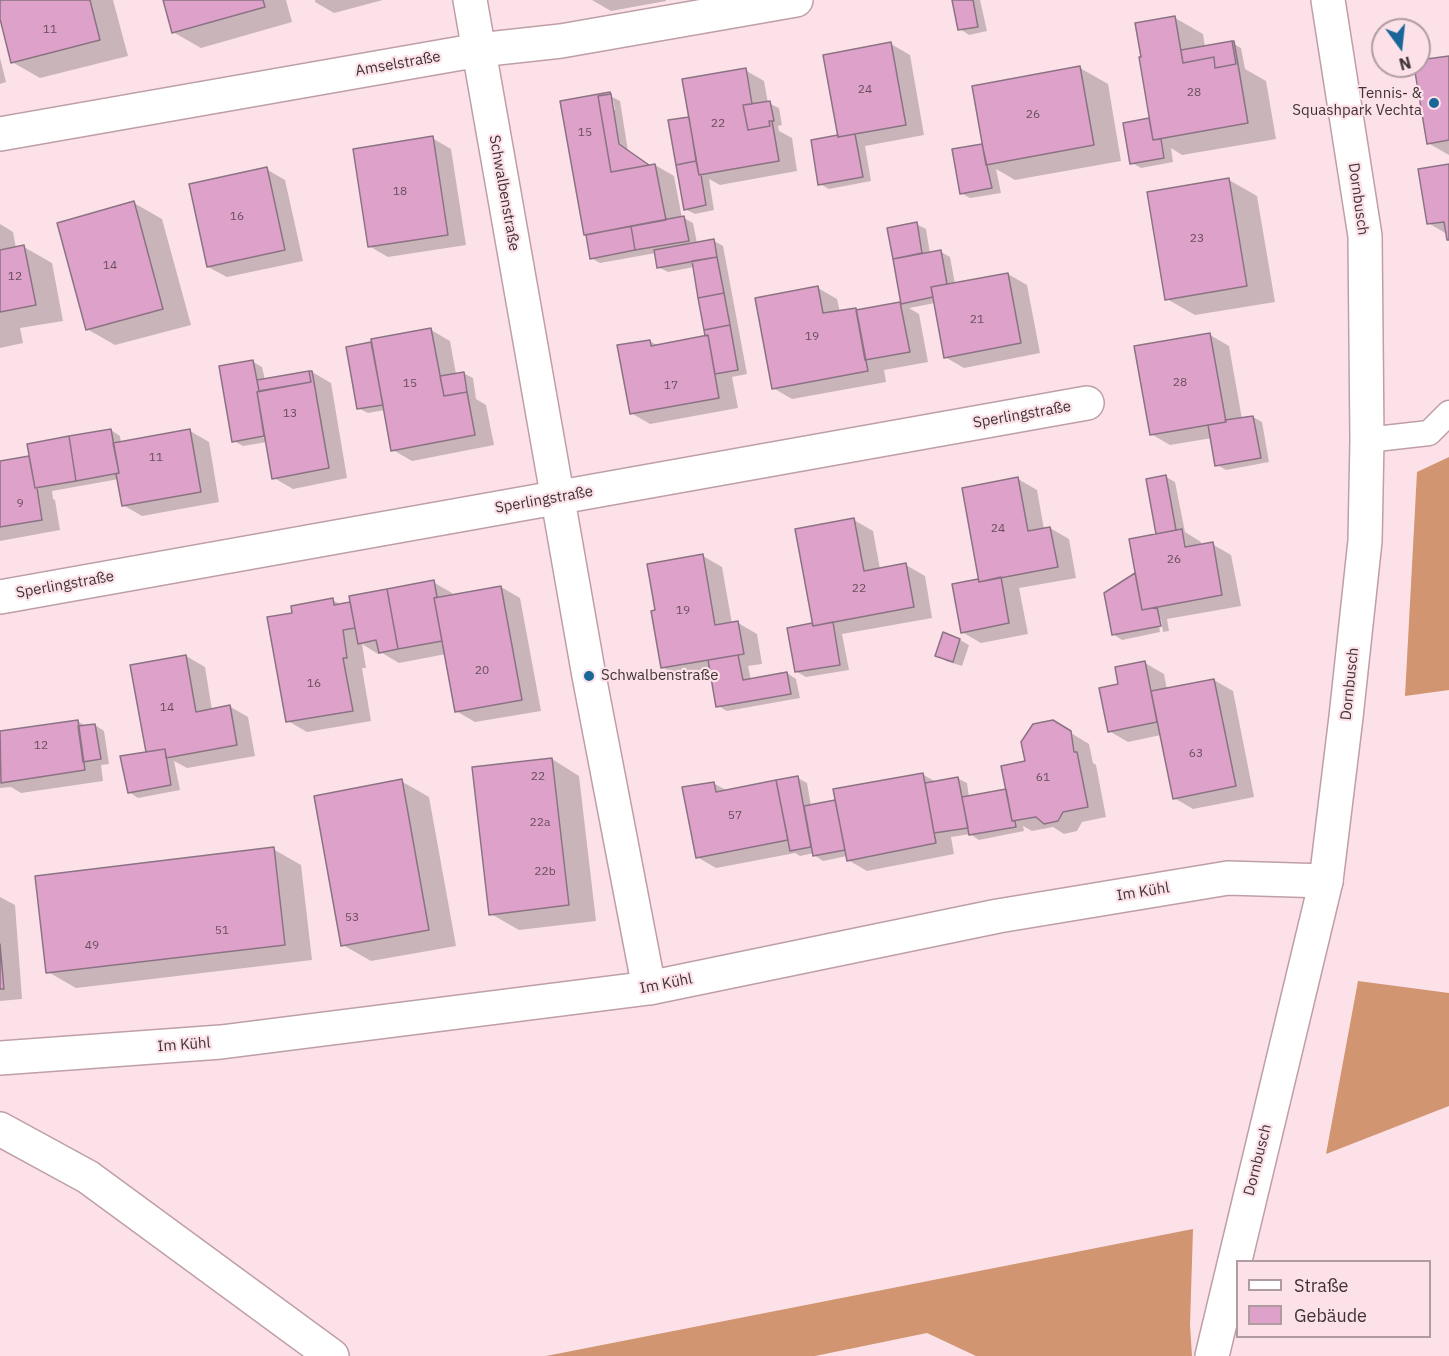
<!DOCTYPE html>
<meta charset="utf-8">
<style>
body{margin:0}
#map{position:relative;width:1449px;height:1356px;overflow:hidden;background:#fce2e8;font-family:"IBM Plex Sans",sans-serif}
canvas{display:block}
.legend{position:absolute;left:1236px;top:1260px;width:195px;height:78px;box-sizing:border-box;background:#fce2e8;border:2px solid #b09ca0;margin:0;padding:8px 10px;list-style:none;font-size:18px;color:#3f3335}
.legend li{display:flex;align-items:center;gap:12px;height:30px}
.legend b{width:30px;border:2px solid #b09ca0}
.north{position:absolute;left:1371px;top:18px;width:60px;height:60px;box-sizing:border-box;background:#fce2e8;border:2px solid #b09ca0;border-radius:50%;rotate:165deg;font-size:16px;font-weight:700;line-height:24px;text-align:center;color:#3f3335}
.north::after{content:'';display:block;margin:auto;width:21px;height:27px;background:#1b6699;clip-path:polygon(50% 0,100% 100%,50% 72%,0 100%)}
</style>
<div id="map">
<canvas width="1449" height="1356"></canvas>
<ul class="legend">
<li><b style="height:8px;background:#fff"></b>Straße</li>
<li><b style="height:16px;background:#dea2ca"></b>Gebäude</li>
</ul>
<div class="north">N</div>
</div>
<script>
const c = document.querySelector('canvas').getContext('2d');
c.lineJoin = 'round';
function fillPath(path, color) {
  c.fillStyle = color;
  c.fill(path, 'evenodd');
}
function poly(rows) {
  const path = new Path2D();
  for (const r of rows) {
    path.moveTo(r[0], r[1]);
    for (let i = 2; i < r.length; i += 2) path.lineTo(r[i], r[i + 1]);
  }
  return path;
}
function strokePath(path, color, width, dash) {
  c.strokeStyle = color;
  c.lineWidth = width;
  c.lineCap = dash ? 'butt' : 'round';
  c.setLineDash(dash || []);
  c.stroke(path);
}
function label(font, color, halo, rows, align = 'center') {
  c.font = font + ' "IBM Plex Sans",sans-serif';
  c.lineWidth = 4.5;
  c.setLineDash([]);
  c.textBaseline = 'middle';
  c.strokeStyle = halo;
  c.fillStyle = color;
  for (const [text, x, y, turn = 0] of rows) {
    c.save();
    c.translate(x, y);
    c.rotate((+turn || 0) * Math.PI / 180);
    c.textAlign = isNaN(turn) ? turn : align;
    if (halo) c.strokeText(text, 0, 0);
    c.fillText(text, 0, 0);
    c.restore();
  }
}
fillPath(poly([
 [1449,457,1449,690,1405,696,1417,472],
 [1358,981,1449,993,1449,1106,1326,1154],
 [1193,1229,1190,1325,1192,1356,976,1356,927,1333,815,1356,546,1356]
]), '#d19572');
fillPath(poly([
 [0,0,113,0,128,56,40,78,12,62,0,13],
 [164,0,286,0,292,22,201,48,173,32],
 [315,0,383,0,334,13,315,2],
 [592,0,666,0,666,1,611,11],
 [954,0,980,0,987,31,969,35,960,29],
 [1175,18,1203,34,1205,47,1232,43,1241,48,1245,69,1266,81,1276,139,1182,155,1171,148,1173,162,1141,168,1132,163,1125,124,1151,119],
 [891,44,910,55,924,135,865,146,871,181,829,189,820,184,837,137,840,138,825,56],
 [1449,57,1449,155,1428,143,1415,66,1419,66,1419,62],
 [0,58,6,82,0,84],
 [1080,68,1108,84,1121,161,1015,180,996,169,1001,193,970,198,961,193,982,146,984,147],
 [745,70,764,81,768,103,779,108,782,125,778,126,779,131,792,138,797,171,720,185,709,179,714,210,695,214,685,209,691,118],
 [610,96,620,101,628,151,650,166,655,165,674,176,682,218,684,218,693,223,697,243,714,241,723,246,747,374,732,377,738,408,650,424,631,413,650,341,658,346,707,337,694,267,668,272,658,267,656,253,600,263,591,258,587,236,585,234],
 [610,100,613,100,615,110,612,110],
 [432,138,451,149,466,245,388,257,369,246],
 [1449,165,1449,240,1447,234,1428,223],
 [266,169,285,180,303,261,227,277,208,267],
 [1229,180,1257,196,1275,302,1195,315,1167,299],
 [134,203,162,219,191,325,115,345,87,329],
 [0,224,13,232,16,248,24,247,52,263,63,321,20,328,23,343,0,348],
 [916,224,926,229,930,254,941,252,950,257,955,284,1008,274,1027,285,1040,353,964,368,945,357,935,303,909,308,919,314,928,362,884,370,886,382,792,399,773,388,818,288,837,299,840,312,856,309,859,311,900,303,903,304,889,229],
 [431,330,450,341,456,374,463,373,473,378,476,399,486,405,494,445,412,461,393,450,385,410,368,413,358,408,371,344,374,345],
 [1210,335,1229,346,1242,419,1253,417,1262,422,1269,462,1226,470,1217,465,1212,438,1170,445,1151,434],
 [253,362,262,367,265,380,312,372,331,383,347,478,293,489,274,478,267,442,243,446,234,441],
 [259,431,266,435,266,439,257,434],
 [111,430,120,436,121,443,190,431,209,442,219,502,142,516,123,505,119,479,52,491,53,499,55,500,60,530,0,541,0,463,31,457],
 [1166,477,1175,482,1185,532,1201,542,1201,546,1212,544,1231,555,1241,606,1167,619,1169,631,1163,632,1161,619,1158,619,1160,632,1122,640,1113,634,1106,593,1137,573,1161,535],
 [1018,479,1037,490,1044,529,1050,528,1069,539,1076,578,1019,588,1028,634,981,643,962,632,954,586,980,581],
 [854,520,873,531,880,569,906,565,925,576,932,618,842,634,849,670,806,677,797,672,812,625,815,626],
 [703,556,722,567,732,624,738,623,757,634,762,664,748,666,751,680,787,673,796,679,800,698,727,711,718,706,712,672,681,678,662,667],
 [433,582,452,593,453,596,501,587,520,598,541,711,475,722,456,711,446,654,399,663,382,653,378,654,362,644,366,668,362,668,371,721,307,732,288,721,294,614,332,600,342,605],
 [944,634,960,640,969,645,962,666,946,661,937,655],
 [186,656,205,667,212,710,229,706,248,717,255,756,187,768,174,761,180,790,138,798,129,792,151,753],
 [1145,663,1164,674,1167,690,1214,680,1233,691,1254,797,1193,809,1174,798,1161,735,1128,742,1109,731,1120,686],
 [77,721,86,726,95,725,104,731,109,764,101,765,103,781,21,793,11,787,0,788,0,730,2,732],
 [1053,722,1089,744,1093,763,1096,765,1106,817,1082,822,1077,831,1064,834,1053,827,1032,831,1023,826,1024,831,979,840,970,834,951,837,954,854,867,871,848,860,847,856,823,861,814,855,814,853,800,856,795,853,716,868,697,857,713,783,728,791,798,778,807,783,811,806,835,801,837,803,922,774,936,782,957,778,967,783,969,797,1007,790,1027,763],
 [552,759,579,776,596,921,519,930,491,914],
 [401,781,429,797,456,946,371,961,343,945],
 [273,849,301,865,312,960,76,988,48,972],
 [0,897,15,905,22,999,0,1001]
]), '#0003');
const building = poly([
 [0,0,90,0,100,40,11,63,0,19,0,0],
 [163,0,263,0,265,7,172,33,163,0],
 [952,0,973,0,978,27,958,30,952,0],
 [1175,16,1183,63,1214,57,1215,68,1236,64,1232,41,1234,41,1248,123,1153,140,1139,57,1141,57,1135,23,1175,16],
 [1232,41,1236,64,1215,68,1214,57,1183,63,1181,50,1232,41],
 [891,42,906,125,838,137,823,55,891,42],
 [1449,56,1449,140,1427,144,1414,66,1419,66,1419,60,1449,56],
 [1080,66,1094,145,986,165,972,86,1080,66],
 [746,68,752,104,743,105,748,130,770,126,769,121,772,121,779,161,699,175,682,79,746,68],
 [610,92,611,94,598,96,611,172,655,164,666,220,584,235,560,101,610,92],
 [611,94,619,144,649,165,611,172,598,96,611,94],
 [770,101,774,121,769,121,770,126,748,130,743,105,770,101],
 [689,117,696,161,676,165,668,120,689,117],
 [1149,118,1153,140,1161,139,1164,158,1130,164,1123,123,1149,118],
 [855,134,863,177,818,185,811,140,838,135,838,137,855,134],
 [433,136,448,235,368,247,353,149,433,136],
 [982,144,992,188,960,194,952,149,982,144],
 [696,161,699,175,701,175,706,205,684,210,676,165,696,161],
 [1449,164,1449,240,1447,240,1444,222,1427,224,1418,169,1449,164],
 [267,167,285,250,207,267,189,184,267,167],
 [1229,178,1247,286,1165,300,1147,192,1229,178],
 [134,201,163,309,86,330,57,223,134,201],
 [684,216,689,241,635,250,631,226,684,216],
 [917,222,922,253,893,259,887,228,917,222],
 [631,226,635,250,590,259,586,235,631,226],
 [714,239,717,257,657,268,654,250,714,239],
 [24,245,36,305,0,312,0,250,24,245],
 [941,250,947,284,931,287,933,297,901,304,893,259,941,250],
 [717,257,724,293,698,298,692,261,717,257],
 [1008,273,1021,343,944,358,931,287,1008,273],
 [818,286,823,313,856,308,868,371,772,389,755,298,818,286],
 [724,293,730,325,704,330,698,298,724,293],
 [900,302,910,352,865,360,856,310,900,302],
 [730,325,738,370,715,374,708,335,705,336,704,330,730,325],
 [431,328,444,396,467,392,475,435,391,451,371,339,431,328],
 [1210,333,1226,422,1150,435,1134,346,1210,333],
 [708,335,719,398,630,414,617,345,650,340,651,346,708,335],
 [371,342,383,405,357,409,346,347,371,342],
 [253,360,259,391,257,392,264,436,232,442,219,366,253,360],
 [309,371,312,371,329,468,272,479,257,392,311,382,309,371],
 [309,371,311,382,259,391,257,380,309,371],
 [464,372,467,392,444,396,440,376,464,372],
 [1253,416,1261,458,1215,466,1208,425,1226,422,1225,420,1253,416],
 [111,429,119,473,76,481,69,436,111,429],
 [190,429,201,492,122,506,116,474,119,473,113,443,190,429],
 [69,436,76,481,35,488,27,444,69,436],
 [29,456,35,488,37,488,42,520,0,527,0,461,29,456],
 [1166,475,1176,530,1156,534,1146,479,1166,475],
 [1018,477,1028,531,1050,527,1058,567,979,582,962,488,1018,477],
 [854,518,864,571,906,563,914,607,813,626,795,529,854,518],
 [1182,529,1185,547,1213,542,1222,595,1142,610,1129,539,1182,529],
 [703,554,715,625,738,621,744,654,661,668,651,611,655,610,647,564,703,554],
 [1135,573,1142,610,1157,607,1161,626,1112,635,1104,593,1135,573],
 [1001,577,1009,623,961,633,952,584,978,579,979,582,1001,577],
 [434,580,437,597,434,598,442,641,398,649,387,589,434,580],
 [501,586,522,700,455,712,434,598,501,586],
 [387,589,398,649,379,653,376,640,358,644,349,596,387,589],
 [333,598,334,605,350,602,355,628,343,630,347,658,343,658,353,711,286,722,267,617,292,613,291,606,333,598],
 [833,622,840,665,795,672,787,628,812,623,813,626,833,622],
 [943,632,960,639,953,662,935,656,943,632],
 [186,655,196,712,230,705,237,745,166,758,165,749,146,752,130,665,186,655],
 [738,655,743,680,787,672,791,694,716,707,708,660,738,655],
 [1145,661,1157,722,1108,732,1099,688,1118,684,1115,667,1145,661],
 [1214,679,1236,786,1173,799,1151,691,1214,679],
 [78,720,85,770,1,783,0,731,78,720],
 [1053,720,1071,731,1074,752,1077,752,1088,807,1063,812,1058,821,1044,824,1036,817,1012,821,1001,766,1025,761,1021,742,1033,724,1053,720],
 [95,724,101,759,83,762,78,726,95,724],
 [165,749,171,785,128,793,120,756,165,749],
 [552,758,569,905,489,915,472,767,552,758],
 [923,773,936,843,847,861,833,789,923,773],
 [798,776,811,847,790,851,776,780,798,776],
 [958,777,968,828,934,833,925,783,958,777],
 [402,779,429,930,341,946,314,796,402,779],
 [776,780,788,840,696,858,682,787,714,782,716,792,776,780],
 [1006,789,1012,821,1015,821,1016,827,969,835,962,797,1006,789],
 [835,800,845,850,813,856,804,806,835,800],
 [274,847,285,945,46,973,35,876,274,847],
 [0,944,4,989,0,989,0,944]
]);
fillPath(building, '#dea2ca');
strokePath(building, '#8b7383', 1.5);
const service = poly([
 [1367,440,1429,433,1449,413]
]);
const minor = poly([
 [470,0,589,676,649,988],
 [0,134,479,50,561,41,796,0],
 [0,597,1087,403],
 [0,1058,221,1042,649,988,998,916,1228,878,1326,881],
 [0,1129,88,1177,332,1356]
]);
const tertiary = poly([
 [1212,1356,1326,881,1346,717,1365,541,1367,440,1365,236,1328,0]
]);
strokePath(service, '#be9fa6', 27);
strokePath(minor, '#be9fa6', 36);
strokePath(tertiary, '#be9fa6', 36);
strokePath(service, '#fff', 24);
strokePath(minor, '#fff', 33);
strokePath(tertiary, '#fff', 33);
for (const [x, y, r, color] of [
 [1434,103,6,"#1b6699"],
 [589,676,6,"#1b6699"]
]) {
  const dot = new Path2D();
  dot.arc(x, y, r, 0, 2 * Math.PI);
  c.fillStyle = color;
  c.fill(dot);
  strokePath(dot, '#fce2e8', 2);
}
label('12px', '#674f5a', null, [
 ["11",50,30],
 ["24",865,90],
 ["28",1194,93],
 ["26",1033,115],
 ["22",718,124],
 ["15",585,133],
 ["18",400,192],
 ["16",237,217],
 ["23",1197,239],
 ["14",110,266],
 ["12",15,277],
 ["21",977,320],
 ["19",812,337],
 ["28",1180,383],
 ["15",410,384],
 ["17",671,386],
 ["13",290,414],
 ["11",156,458],
 ["9",20,504],
 ["24",998,529],
 ["26",1174,560],
 ["22",859,589],
 ["19",683,611],
 ["20",482,671],
 ["16",314,684],
 ["14",167,708],
 ["12",41,746],
 ["63",1196,754],
 ["22",538,777],
 ["61",1043,778],
 ["57",735,816],
 ["22a",540,823],
 ["22b",545,872],
 ["53",352,918],
 ["51",222,931],
 ["49",92,946]
]);
label('15px', '#3f3335', '#fce2e8', [
 ["Amselstraße",398,64,-10],
 ["Schwalbenstraße",504,193,80],
 ["Dornbusch",1358,199,82],
 ["Sperlingstraße",1022,415,-10],
 ["Sperlingstraße",544,500,-10],
 ["Sperlingstraße",65,585,-10],
 ["Dornbusch",1350,684,-84],
 ["Im Kühl",1143,892,-9],
 ["Im Kühl",666,984,-11],
 ["Im Kühl",184,1045,-4],
 ["Dornbusch",1258,1160,-76]
]);
label('15px', '#3f3335', '#fce2e8', [
 ["Tennis- &",1422,94],
 ["Squashpark Vechta",1422,111],
 ["Schwalbenstraße",601,676,"left"]
], 'right');
</script>
